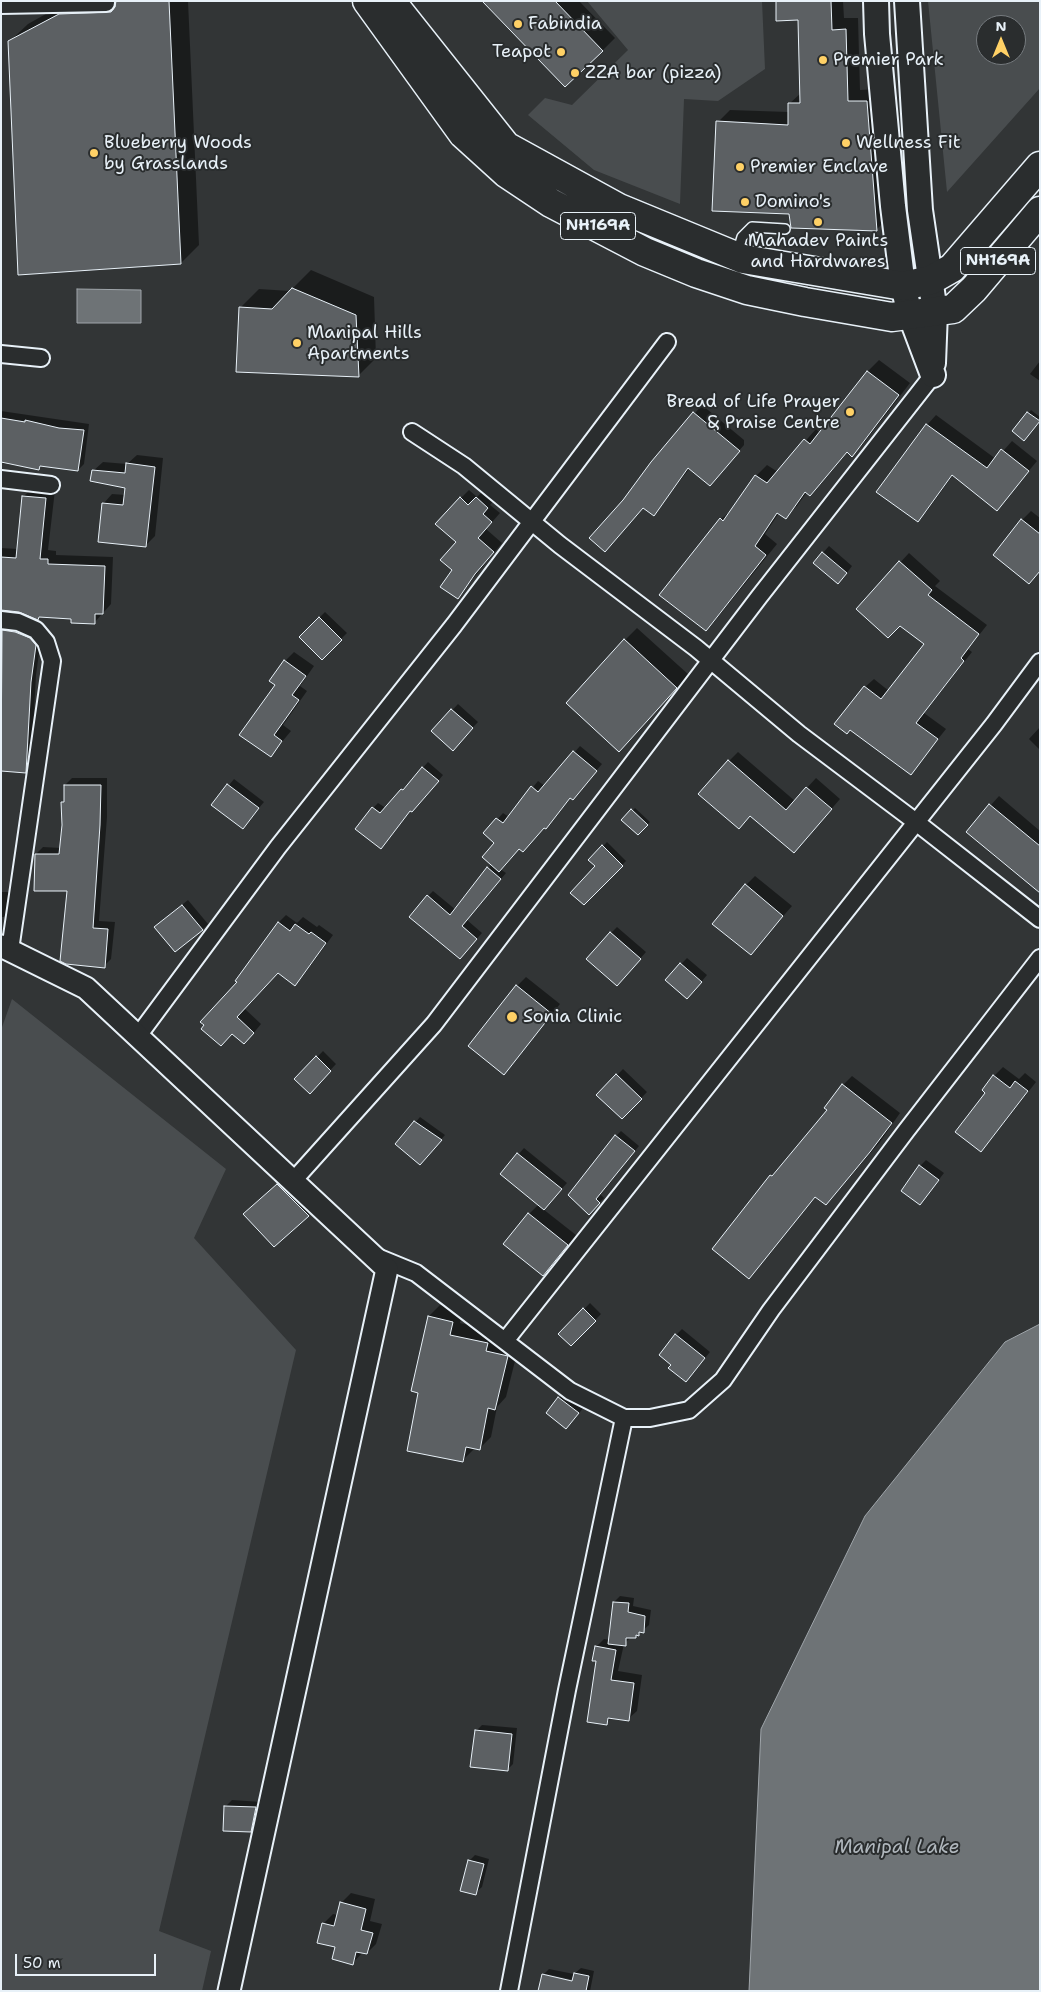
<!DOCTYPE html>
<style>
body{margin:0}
#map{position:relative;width:1041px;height:1992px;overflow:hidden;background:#323536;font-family:"Shantell Sans",sans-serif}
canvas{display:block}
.frame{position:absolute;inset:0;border:2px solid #e8f1f8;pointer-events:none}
.north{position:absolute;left:976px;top:15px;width:50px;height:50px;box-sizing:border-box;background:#2a2d2e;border:1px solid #767b7f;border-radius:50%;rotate:0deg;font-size:14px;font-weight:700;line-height:20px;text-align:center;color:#e8f1f8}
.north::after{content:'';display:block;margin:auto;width:18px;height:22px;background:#ffd166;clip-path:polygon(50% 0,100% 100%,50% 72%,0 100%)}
.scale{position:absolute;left:15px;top:1954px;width:141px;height:22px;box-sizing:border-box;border:2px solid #e8f1f8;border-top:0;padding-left:6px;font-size:15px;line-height:18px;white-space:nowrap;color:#e8f1f8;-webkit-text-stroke:4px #2a2d2e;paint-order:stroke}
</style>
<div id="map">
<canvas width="1041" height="1992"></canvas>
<div class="frame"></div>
<div class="north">N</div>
<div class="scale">50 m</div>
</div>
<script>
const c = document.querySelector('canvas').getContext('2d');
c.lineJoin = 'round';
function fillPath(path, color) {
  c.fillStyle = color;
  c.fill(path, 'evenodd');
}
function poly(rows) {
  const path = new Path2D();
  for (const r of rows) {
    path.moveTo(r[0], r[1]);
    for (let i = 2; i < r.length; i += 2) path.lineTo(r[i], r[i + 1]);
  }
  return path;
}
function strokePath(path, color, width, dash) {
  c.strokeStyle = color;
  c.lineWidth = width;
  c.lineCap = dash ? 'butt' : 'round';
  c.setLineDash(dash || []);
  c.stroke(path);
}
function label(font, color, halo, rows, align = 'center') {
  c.font = font + ' "Shantell Sans",sans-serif';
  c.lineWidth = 4;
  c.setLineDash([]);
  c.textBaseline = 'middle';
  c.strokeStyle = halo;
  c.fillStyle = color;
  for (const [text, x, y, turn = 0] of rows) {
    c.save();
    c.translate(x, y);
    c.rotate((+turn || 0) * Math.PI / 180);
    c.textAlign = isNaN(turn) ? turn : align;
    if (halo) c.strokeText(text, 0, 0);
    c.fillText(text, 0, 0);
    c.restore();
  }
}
fillPath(poly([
 [587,1,762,1,765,69,718,101,684,99,680,204,594,170,528,115,545,98,572,105,628,50],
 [928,1,1040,1,1040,88,947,192],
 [986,25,1016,25,1016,55,986,55],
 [12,999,226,1169,194,1238,296,1350,159,1931,211,1951,202,1991,1,1991,1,1030]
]), '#494d4f');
const water = poly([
 [77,289,141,290,141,323,77,323,77,289],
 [1040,1324,1040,1991,749,1991,761,1729,865,1516,1005,1342,1040,1324]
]);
fillPath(water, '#6e7376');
strokePath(water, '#9fa5aa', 1);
fillPath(poly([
 [69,1,188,1,199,245,181,263,9,42,28,24],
 [484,1,579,1,615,38,602,51],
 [777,1,843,1,844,18,858,18,860,90,879,89,888,218,876,230,790,213,718,122,730,110,789,112,789,104,801,93,799,19],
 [311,270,374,297,376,358,358,376,240,308,259,289,290,291],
 [879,360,910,383,863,444,852,455,848,451,821,483,810,494,807,492,797,506,786,517,779,513,765,534,777,544,717,618,706,630,721,519,733,509,756,476,767,465,778,472,816,429,820,433,868,371],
 [1040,361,1040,381,1030,374],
 [702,405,744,440,744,445,717,476,690,468,654,514,644,507,624,501,652,463],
 [1031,410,1040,417,1040,420,1026,437,1013,431],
 [1,411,89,424,84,464,78,470,43,465,39,469,1,463],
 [936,415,996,459,1012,441,1037,461,997,509,953,475,927,511,917,520,878,492,927,425],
 [137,455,163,458,155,536,146,545,103,504,112,494,126,495,127,487,93,471,103,462,127,464],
 [32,488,55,490,48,550,56,551,56,555,113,557,111,604,94,623,73,617,41,616,38,619,22,612,1,609,1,548,18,549,23,497],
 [485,489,496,498,490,505,500,513,486,529,502,543,458,597,453,570,458,542,461,498,469,490,477,497],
 [1031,511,1040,518,1040,571,1022,520],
 [829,546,852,566,844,577,814,563],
 [909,553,940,581,935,586,987,625,968,649,972,652,924,713,946,729,911,773,865,687,874,679,889,691,926,644,900,625,857,609],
 [325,612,347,633,322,658,300,637],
 [10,625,41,639,36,675,31,766,25,772,1,770,1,654,4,631],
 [637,628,689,675,632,738,625,640],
 [294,652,314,666,300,686,307,691,283,725,291,731,271,755,277,685,285,661],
 [458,704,478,722,458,743,433,731],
 [1040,727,1040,750,1029,739],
 [580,746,602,764,578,792,571,797,544,827,520,847,500,869,506,873,467,920,482,933,465,952,428,896,433,891,456,910,492,864,496,842,485,833,503,813,509,817,538,781,545,786],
 [738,752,795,801,816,778,840,799,803,842,751,815,739,827,729,761],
 [428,762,443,775,418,805,411,810,387,841,373,808,378,803,386,808],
 [72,778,107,778,107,817,99,921,115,922,111,959,104,966,68,890,36,854,43,847,61,848,62,803,65,800,65,785],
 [234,779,264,802,242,828,213,805],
 [999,796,1040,831,1040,892,967,832],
 [635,808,650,822,638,834,623,820],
 [607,842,626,861,584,904,597,866,590,860],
 [755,876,792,906,751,953,746,885],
 [1,892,13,892,10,911,4,917,1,917],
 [188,900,208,924,202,930,162,921],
 [286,915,297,923,303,917,317,927,319,925,333,935,303,976,295,984,278,972,244,1008,261,1024,252,1035,232,1033,238,981,278,923],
 [617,927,646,952,623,978,611,933],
 [687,958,707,975,693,992,666,980],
 [526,977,560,1004,504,1073,517,986],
 [323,1051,336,1064,310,1092,296,1079],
 [1003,1067,1019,1079,1025,1073,1036,1082,990,1141,981,1150,987,1093,994,1076],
 [623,1069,647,1092,622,1118,598,1095],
 [852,1076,900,1113,880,1142,835,1194,816,1196,749,1277,771,1176,828,1110,843,1085],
 [420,1117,445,1135,425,1158,397,1144],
 [621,1131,639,1146,600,1194,604,1198,589,1213,616,1136],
 [524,1148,567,1183,543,1209,576,1235,552,1265,529,1214,539,1204,502,1173],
 [926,1160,944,1173,920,1204,920,1166],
 [287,1175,317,1206,308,1215,254,1204],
 [590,1303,601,1314,571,1345,560,1334],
 [440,1305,463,1310,460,1323,498,1332,519,1345,506,1397,497,1407,491,1437,480,1448,474,1449,463,1460,420,1392,429,1316],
 [682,1329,710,1352,692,1374,673,1364,676,1335],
 [565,1392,584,1407,572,1422,559,1398],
 [620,1596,634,1598,633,1606,651,1610,649,1625,635,1637,631,1637,624,1644,618,1671,642,1675,637,1711,628,1719,613,1717,606,1723,596,1647,604,1639,610,1640,614,1602],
 [482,1725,517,1728,513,1764,507,1770,476,1731],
 [232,1800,262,1802,257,1825,250,1831,226,1806],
 [475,1855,489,1859,482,1887,475,1893,469,1861],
 [351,1893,375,1899,370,1921,382,1924,376,1944,367,1953,363,1952,353,1963,337,1946,323,1924,333,1914,338,1915,341,1903],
 [581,1968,594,1971,590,1991,539,1991,543,1975,549,1969,574,1974],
 [546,1974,578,1981,578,1983,546,1977]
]), '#0007');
const building = poly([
 [116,1,169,1,181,264,18,275,8,41,59,14,111,12,115,7,116,1],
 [482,1,555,1,603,51,565,87,482,1],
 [776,1,831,1,832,30,846,29,848,101,867,101,877,231,791,228,789,214,712,211,716,121,788,125,788,103,800,103,798,20,776,21,776,1],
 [292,288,356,315,359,377,236,372,239,307,272,309,292,288],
 [867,371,899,395,852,457,847,452,810,496,805,492,786,519,777,513,755,546,766,555,706,631,659,595,720,518,723,521,755,475,767,483,804,439,810,444,867,371],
 [693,412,740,451,710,486,688,468,654,516,643,508,605,552,589,538,623,500,651,462,693,412],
 [1027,412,1040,421,1024,441,1012,431,1027,412],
 [1,418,25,422,25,420,59,428,84,430,78,471,40,466,39,470,1,462,1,418],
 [926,424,987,468,1001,449,1029,471,997,511,952,475,918,522,876,492,926,424],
 [126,463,155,467,146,547,98,542,102,503,123,505,125,488,90,481,92,470,125,473,126,463],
 [22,496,46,498,40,559,48,559,48,564,105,566,103,614,95,614,95,624,71,623,71,619,39,617,38,620,19,612,1,610,1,557,16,558,22,496],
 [460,497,468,505,476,497,488,508,483,514,492,522,478,538,494,552,475,574,458,599,440,587,452,570,440,560,456,542,435,524,460,497],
 [1021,519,1040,534,1040,571,1029,584,993,555,1021,519],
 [822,552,847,573,838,584,813,563,822,552],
 [899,561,932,590,928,595,979,634,961,658,964,661,916,723,938,739,911,775,850,730,847,734,834,724,864,686,881,699,924,644,900,626,888,638,856,609,899,561],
 [319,617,342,640,322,660,299,637,319,617],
 [2,630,15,632,30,638,36,645,31,682,26,773,1,771,2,630],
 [624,639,677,688,619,752,566,703,624,639],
 [284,660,306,676,292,695,299,700,274,735,282,741,271,757,239,735,275,685,269,681,284,660],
 [451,709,473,728,453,751,431,731,451,709],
 [573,751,597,771,573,800,570,798,546,829,544,828,523,852,519,849,499,872,482,857,494,843,483,833,496,818,503,823,531,786,538,792,573,751],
 [728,760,786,810,806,787,832,809,794,853,750,816,739,829,698,794,728,760],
 [422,767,439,781,412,812,410,811,381,849,355,829,372,807,380,813,401,789,403,790,422,767],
 [227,784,259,808,243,829,211,805,227,784],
 [64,785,101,785,100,825,93,928,108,929,105,968,66,964,60,961,67,891,34,891,35,854,59,854,62,825,61,802,64,802,64,785],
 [989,804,1040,846,1040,893,966,832,989,804],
 [631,809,648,825,638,835,621,820,631,809],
 [602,845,623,866,584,905,570,893,595,866,588,860,602,845],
 [487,867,501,879,462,926,477,939,460,959,409,917,427,895,450,915,487,867],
 [745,884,783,916,751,955,712,924,745,884],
 [182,905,203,930,175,952,154,927,182,905],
 [278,922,290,931,295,924,309,934,311,932,326,943,295,986,278,973,237,1017,254,1033,244,1044,232,1034,221,1046,201,1029,204,1025,200,1022,237,982,235,981,278,922],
 [610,932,641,959,617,986,586,959,610,932],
 [680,963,702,982,687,999,665,980,680,963],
 [516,985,552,1014,504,1075,468,1046,516,985],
 [316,1056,331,1071,310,1094,294,1079,316,1056],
 [616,1074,642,1099,622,1119,596,1095,616,1074],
 [993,1075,1010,1088,1015,1081,1028,1091,981,1152,955,1132,985,1093,982,1090,993,1075],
 [842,1084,892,1123,870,1152,826,1205,815,1197,749,1279,712,1249,770,1175,772,1176,827,1110,824,1108,842,1084],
 [414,1121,442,1140,420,1165,395,1144,414,1121],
 [615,1135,635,1151,596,1199,600,1203,589,1215,568,1195,615,1135],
 [517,1153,562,1189,544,1210,500,1174,517,1153],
 [919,1165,939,1180,920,1205,901,1191,919,1165],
 [277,1184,309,1216,274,1247,243,1214,277,1184],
 [528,1213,568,1245,543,1276,503,1244,528,1213],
 [583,1308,596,1321,571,1346,558,1334,583,1308],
 [428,1316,453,1322,450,1335,488,1343,486,1351,508,1356,495,1410,488,1408,480,1450,466,1447,463,1462,407,1451,418,1393,411,1391,428,1316],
 [675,1334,705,1358,686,1382,668,1368,671,1365,659,1355,675,1334],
 [558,1397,579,1413,566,1429,546,1413,558,1397],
 [613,1602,629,1603,628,1612,645,1616,644,1633,639,1632,639,1636,636,1635,636,1638,626,1638,626,1646,608,1644,613,1602],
 [595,1646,616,1650,611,1680,634,1683,629,1721,608,1718,607,1725,587,1722,596,1661,592,1661,595,1646],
 [475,1730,512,1734,508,1771,470,1767,475,1730],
 [224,1806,256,1807,251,1832,223,1831,224,1806],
 [468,1860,484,1864,476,1895,460,1891,468,1860],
 [340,1902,366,1909,361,1930,373,1933,367,1954,356,1952,353,1965,332,1959,335,1947,317,1943,322,1923,334,1926,340,1902],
 [574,1973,589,1976,586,1991,538,1991,542,1974,572,1981,574,1973]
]);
fillPath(building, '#5c6063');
strokePath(building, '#e8f1f8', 1);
const service = poly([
 [737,254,742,237,752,227,785,229]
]);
const minor = poly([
 [1,5,106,3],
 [1,354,41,358],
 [412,432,464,466,560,545,696,648,799,734,916,822,1040,919],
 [1,479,51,485],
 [1,620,18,622,36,630,46,642,52,661,10,950],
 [138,1036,278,847,454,625,667,342],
 [293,1181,434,1024,759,597,933,375],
 [377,1257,416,1273,570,1391,624,1418,650,1418,689,1410,723,1380,771,1310,906,1131,1040,958],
 [505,1341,994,724,1040,662],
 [509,1991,567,1690,624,1418]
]);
const tertiary = poly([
 [1,946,86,988,387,1269,229,1991]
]);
const secondary = poly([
 [876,1,877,34,893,206,903,286,910,314,933,375],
 [907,1,920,210,935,312,933,363]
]);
const trunk = poly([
 [367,1,463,134,506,173,551,203,645,252,696,273,747,290,805,302,892,317,953,309,974,289,1040,211],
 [391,1,506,146,619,208,743,259,903,286,931,280,952,268,1040,166]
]);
strokePath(service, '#e8f1f8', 12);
strokePath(minor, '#e8f1f8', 20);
strokePath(tertiary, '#e8f1f8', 25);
strokePath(secondary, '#e8f1f8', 28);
strokePath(trunk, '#e8f1f8', 31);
strokePath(service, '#2a2d2e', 9);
strokePath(minor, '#2a2d2e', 16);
strokePath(tertiary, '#2a2d2e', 21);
strokePath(secondary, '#2a2d2e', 24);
strokePath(trunk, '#2a2d2e', 28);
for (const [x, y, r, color] of [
 [518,24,5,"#ffd166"],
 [561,52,5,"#ffd166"],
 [823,60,5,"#ffd166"],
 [575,73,5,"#ffd166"],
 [846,143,5,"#ffd166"],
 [94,153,5,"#ffd166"],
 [740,167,5,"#ffd166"],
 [745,202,5,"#ffd166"],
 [818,222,5,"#ffd166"],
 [297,343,5,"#ffd166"],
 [850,412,5,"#ffd166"],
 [512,1017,6,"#ffd166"]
]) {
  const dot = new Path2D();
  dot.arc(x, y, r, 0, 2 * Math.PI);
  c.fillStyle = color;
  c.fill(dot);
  strokePath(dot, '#2a2d2e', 2);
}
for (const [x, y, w] of [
 [598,226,75],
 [998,261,75]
]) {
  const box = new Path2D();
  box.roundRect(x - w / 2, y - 13.5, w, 27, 4);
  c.fillStyle = '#2a2d2e';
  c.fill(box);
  strokePath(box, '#e8f1f8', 1);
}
label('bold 16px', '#e8f1f8', null, [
 ["NH169A",598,226],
 ["NH169A",998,261]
]);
label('18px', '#e8f1f8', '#2a2d2e', [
 ["Fabindia",528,24],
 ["Teapot",551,52,"right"],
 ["Premier Park",833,60],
 ["ZZA bar (pizza)",585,73],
 ["Blueberry Woods",104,143],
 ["by Grasslands",104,164],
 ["Wellness Fit",856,143],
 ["Premier Enclave",750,167],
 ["Domino's",755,202],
 ["Mahadev Paints",818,241,"center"],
 ["and Hardwares",818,262,"center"],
 ["Manipal Hills",307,333],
 ["Apartments",307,354],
 ["Bread of Life Prayer",840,402,"right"],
 ["& Praise Centre",840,423,"right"],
 ["Sonia Clinic",523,1017]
], 'left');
label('italic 19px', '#b1b8be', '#2a2d2e', [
 ["Manipal Lake",897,1848]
]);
</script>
